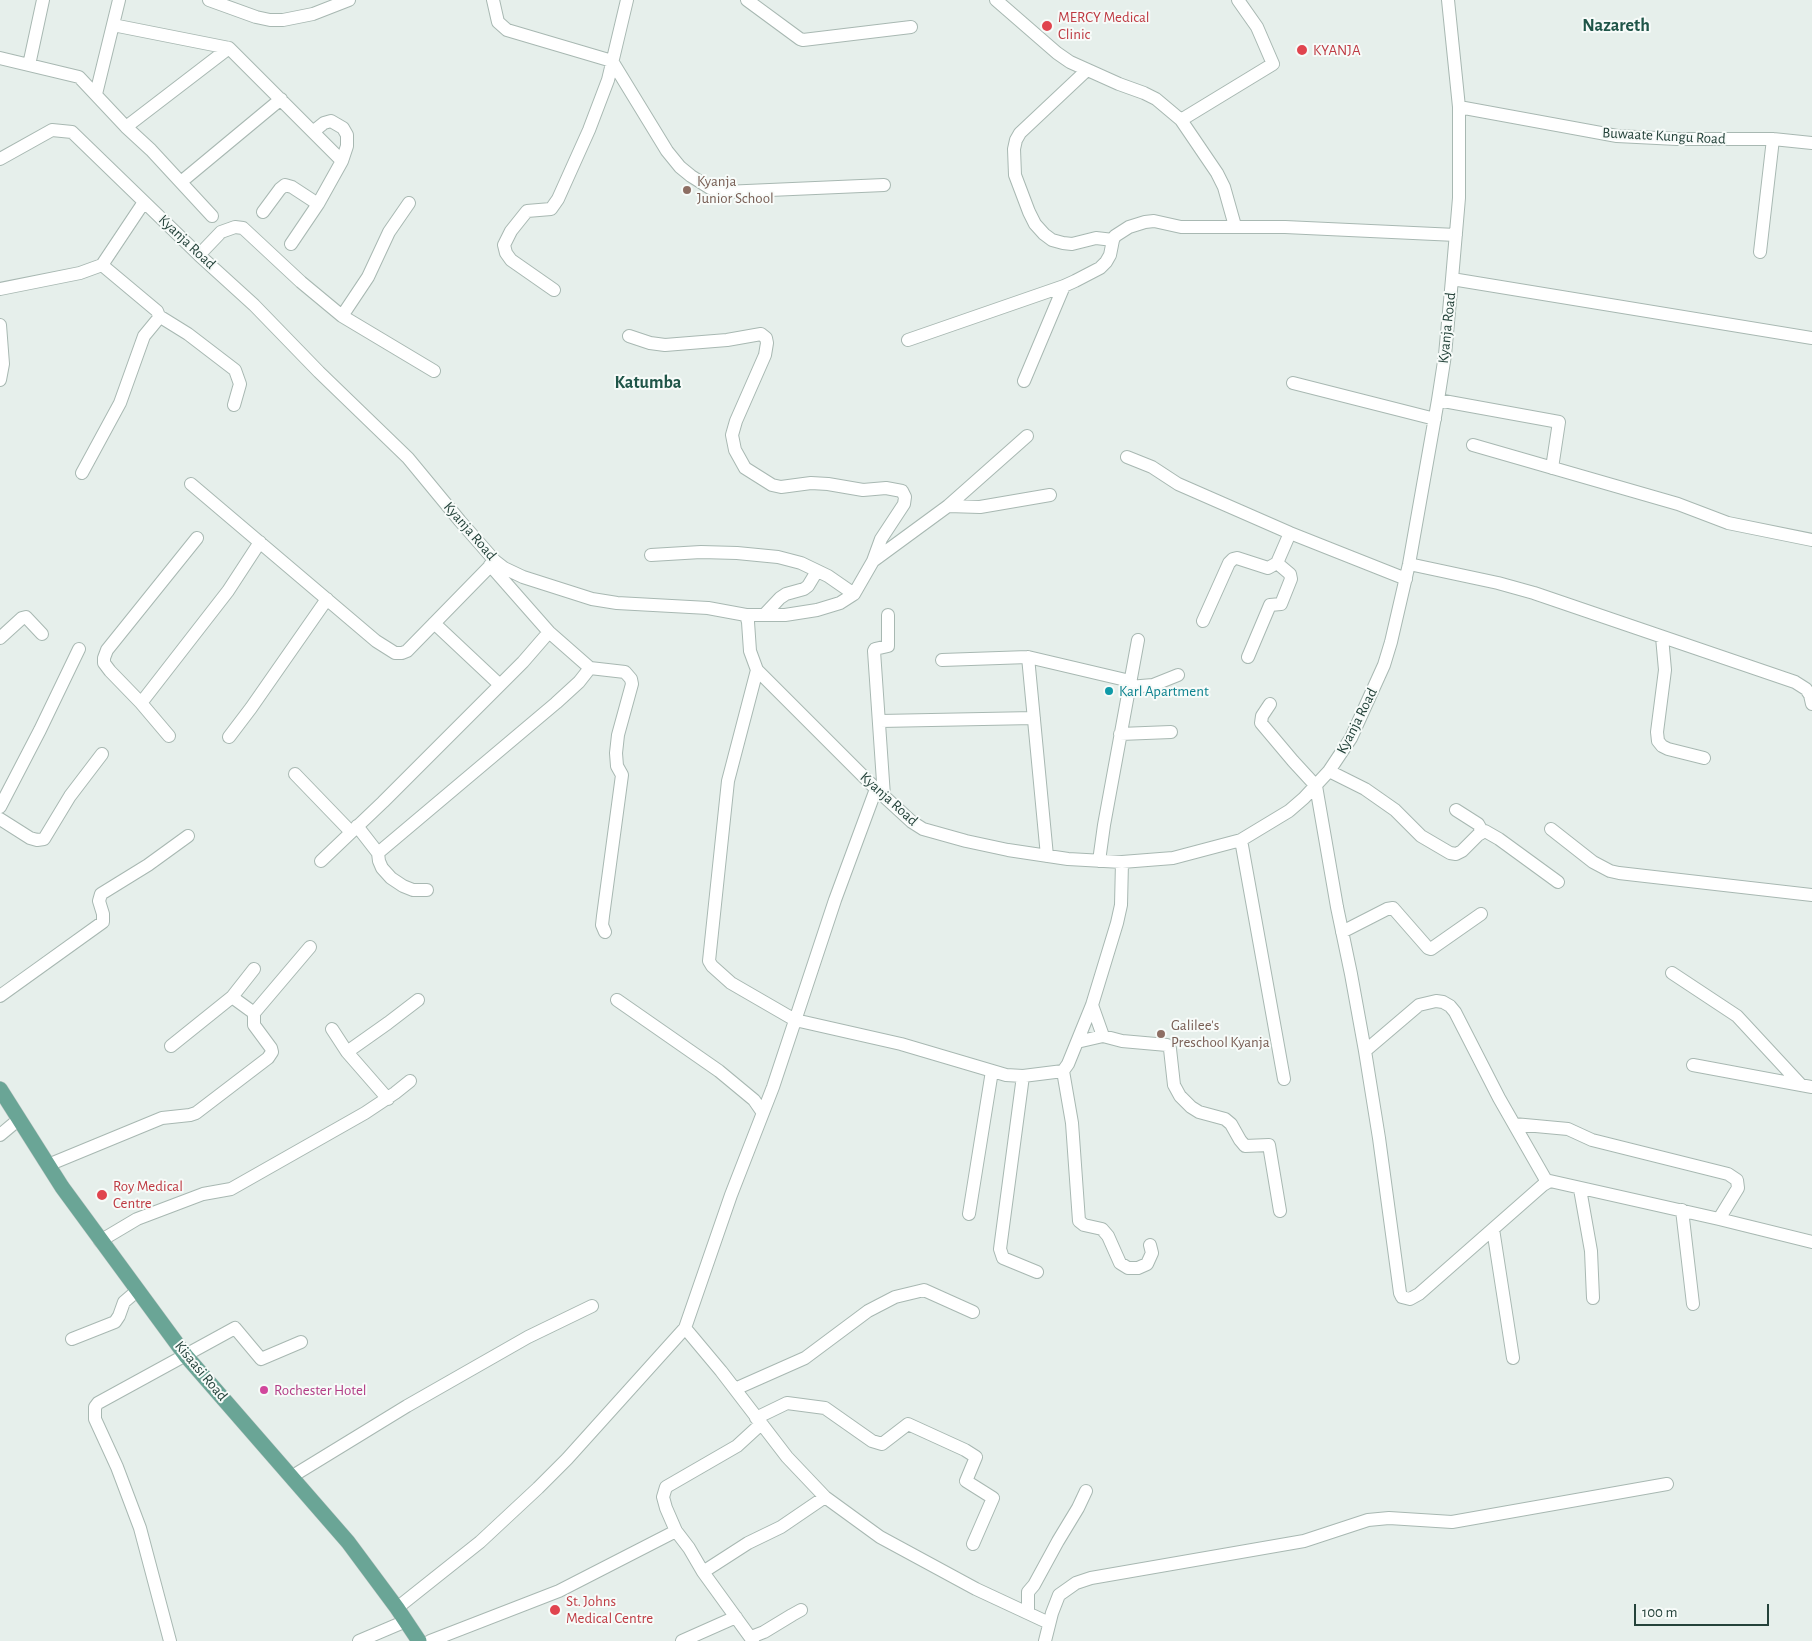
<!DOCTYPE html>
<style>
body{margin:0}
#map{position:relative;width:1812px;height:1641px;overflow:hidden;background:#e6efeb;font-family:"Alegreya Sans",sans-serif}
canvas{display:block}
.scale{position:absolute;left:1634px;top:1604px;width:135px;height:22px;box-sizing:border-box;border:2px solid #24423a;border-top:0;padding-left:6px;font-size:15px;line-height:18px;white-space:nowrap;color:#24423a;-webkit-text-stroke:4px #f7fbf9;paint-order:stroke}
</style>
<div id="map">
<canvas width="1812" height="1641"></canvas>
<div class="scale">100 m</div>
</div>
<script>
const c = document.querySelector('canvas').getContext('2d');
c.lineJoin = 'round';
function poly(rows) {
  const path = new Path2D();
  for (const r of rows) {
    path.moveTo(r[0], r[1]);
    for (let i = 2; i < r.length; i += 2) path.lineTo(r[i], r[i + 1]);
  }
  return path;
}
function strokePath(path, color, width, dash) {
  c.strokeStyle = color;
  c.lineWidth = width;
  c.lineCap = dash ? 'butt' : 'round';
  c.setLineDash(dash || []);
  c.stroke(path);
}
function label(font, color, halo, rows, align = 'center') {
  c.font = font + ' "Alegreya Sans",sans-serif';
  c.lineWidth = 4;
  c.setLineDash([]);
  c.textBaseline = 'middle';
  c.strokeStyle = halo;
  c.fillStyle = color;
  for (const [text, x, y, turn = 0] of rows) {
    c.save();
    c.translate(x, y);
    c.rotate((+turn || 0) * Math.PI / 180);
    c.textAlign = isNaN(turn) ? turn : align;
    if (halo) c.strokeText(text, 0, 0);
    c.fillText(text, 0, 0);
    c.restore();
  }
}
const minor = poly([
 [209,0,256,17,270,20,283,20,313,14,349,0],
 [493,0,498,22,507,30,612,61,667,151,680,167,691,176,710,188,724,192,884,185],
 [747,0,800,39,803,40,911,27],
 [996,0,1057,53,1070,62,1119,84,1144,93,1156,99,1181,120,1217,173,1224,187,1235,226],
 [113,25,229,48],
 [0,58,79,77,126,127,151,150,212,216],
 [29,65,43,0],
 [1087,70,1020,133,1016,140,1014,149,1015,175,1029,212,1035,224,1044,234,1052,240,1063,243,1072,244,1096,238,1113,240],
 [96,94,119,0],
 [1459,107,1617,136,1677,139,1773,139,1812,143],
 [1181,120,1273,64,1257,27,1238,0],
 [126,127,229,48,342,161,318,204,291,244],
 [314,131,324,123,331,121,343,128,347,135,347,146,342,161],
 [0,159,52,130,72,132,199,255,254,305,319,372,408,458,460,521,495,561,504,568,523,577,592,599,617,603,708,608,746,615,748,622,750,651,757,670,876,789,912,822,923,829,966,841,1008,850,1068,859,1122,862,1173,858,1241,840,1289,811,1304,798,1329,771,1351,738,1384,665,1391,642,1409,564,1438,400,1445,355,1452,279,1459,198,1459,107,1448,0],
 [181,182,281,99],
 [263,212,280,189,285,185,292,187,318,204],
 [1760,252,1773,139],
 [199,255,221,232,235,227,243,228,301,282,342,316,434,371],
 [1452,279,1812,338],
 [0,289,80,273,102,265,144,202],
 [554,290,511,260,506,253,504,245,511,231,527,211,551,209,558,199,589,130,608,80,627,0],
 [159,316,188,334,235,370,240,384,234,405],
 [342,316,368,277,389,232,409,203],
 [0,325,3,364,0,380],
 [629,336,650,343,665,345,727,340,761,334,766,338,767,343,765,355,736,421,732,435,735,450,745,468,772,485,781,487,811,483,828,484,863,490,886,488,902,491,905,497,904,504,881,539,873,561,854,594,840,603,817,610,785,615,746,615],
 [908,340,1064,286,1075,281,1100,268,1106,262,1110,255,1113,240,1115,236,1129,227,1145,222,1154,221,1181,227,1285,227,1456,235],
 [1024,381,1064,286],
 [1293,383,1435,419],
 [1438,400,1559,422,1552,468],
 [1473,445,1678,504,1728,523,1812,540],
 [1127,457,1152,467,1178,484,1290,533,1406,579],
 [82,473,120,403,144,336,158,319,159,316,157,311,102,265],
 [191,484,376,641,395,653,402,653,407,651,495,561],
 [948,506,980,507,1050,495],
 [651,555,701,552,737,553,778,557,801,563,828,576,854,594],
 [873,561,948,506,1027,436],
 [1409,564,1498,583,1534,593,1795,682,1806,689,1810,695,1812,704],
 [490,565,549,632,590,668,625,672,631,679,632,684,618,735,616,753,617,766,622,775,603,916,602,925,605,932],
 [764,615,780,598,786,594,804,589,808,586,817,571],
 [1203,621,1229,563,1233,559,1237,558,1268,568,1277,563],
 [434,623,500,685],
 [1662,637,1665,670,1657,732,1658,741,1662,746,1668,749,1704,758],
 [0,638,22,618,26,617,42,634],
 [1028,657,1047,856],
 [1248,657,1270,605,1281,604,1291,579,1290,574,1277,563,1290,533],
 [942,660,1028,657,1130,681],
 [757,670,728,781,709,961,712,966,731,983,795,1020,901,1044,1006,1075,1023,1076,1063,1071,1068,1064,1092,1005,1117,923,1121,905,1122,862],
 [1129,687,1153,685,1178,675],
 [141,703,228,591,260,542],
 [1270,704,1262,716,1261,723,1293,761,1316,786,1337,907,1351,974,1365,1051,1379,1138,1400,1293,1402,1297,1410,1299,1419,1294,1543,1185,1550,1181,1719,1219,1812,1242],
 [880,721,1034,718],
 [1120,734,1171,732],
 [169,736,141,703,110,671,104,663,104,658,107,650,197,538],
 [229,737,251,708,327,599],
 [1329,771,1365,789,1395,810,1421,836,1450,853,1456,854,1462,851,1478,835,1485,831,1499,839,1558,882],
 [295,774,351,832],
 [884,796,874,651,875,649,888,646,888,615],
 [0,807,40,730,79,649],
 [1456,810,1478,824,1482,831],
 [0,819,30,838,37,840,44,839,70,796,102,754],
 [357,826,378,853],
 [1551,829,1593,862,1610,871,1619,873,1812,895],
 [1241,840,1284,1079],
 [321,861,383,802,523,662,549,632],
 [1099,861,1104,825,1138,640],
 [427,890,413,890,403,886,391,878,382,868,379,861,378,853,556,703,579,682,590,668],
 [1342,932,1387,909,1393,908,1428,948,1431,949,1481,914],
 [1672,973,1737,1016,1801,1085],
 [0,996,103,922,103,914,99,901,101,894,148,865,188,836],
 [232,997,254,1013],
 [617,1000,719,1071,754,1100,763,1113],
 [1092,1005,1103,1036],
 [332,1029,347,1052,388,1099],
 [1077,1042,1103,1036,1122,1041,1167,1045,1170,1049,1174,1085,1180,1096,1191,1107,1199,1112,1225,1119,1231,1124,1240,1140,1245,1146,1269,1145,1280,1211],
 [171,1046,232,997,254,969],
 [1365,1051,1419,1005,1436,1001,1443,1002,1450,1006,1455,1012,1499,1098,1547,1182],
 [347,1052,388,1023,418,1000],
 [1693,1065,1812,1087],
 [1063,1071,1072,1123,1079,1221,1084,1225,1102,1229,1108,1236,1120,1263,1128,1268,1138,1268,1147,1264,1152,1253,1150,1245],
 [1023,1076,1000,1249,1003,1258,1037,1272],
 [1514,1124,1568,1129,1592,1140,1728,1174,1737,1180,1738,1188,1719,1219],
 [0,1135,18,1120],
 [48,1165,162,1118,190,1115,196,1113,268,1058,272,1052,271,1048,254,1025,254,1013,310,947],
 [1580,1189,1591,1251,1593,1298],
 [1682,1210,1693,1304],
 [969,1214,992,1071],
 [1493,1229,1513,1358],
 [100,1241,137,1219,203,1194,231,1189,365,1113,395,1093,410,1081],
 [685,1328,721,1371,787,1457,825,1497,880,1537,976,1589,1049,1623],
 [72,1339,115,1322,119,1316,124,1302,138,1290],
 [735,1389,805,1358,868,1311,895,1297,924,1290,973,1312],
 [756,1418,787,1403,825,1408,872,1441,882,1444,908,1424,965,1450,976,1457,966,1481,993,1498,973,1544],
 [291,1477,407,1406,528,1337,592,1306],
 [676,1531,666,1508,663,1497,666,1487,737,1446,761,1424],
 [703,1572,748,1543,781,1527,825,1497],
 [397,1608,480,1542,538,1488,567,1459,685,1328,731,1195,773,1087,835,900,876,789],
 [1028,1613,1028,1592,1034,1585,1058,1541,1078,1508,1086,1491],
 [751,1637,764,1632,792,1615,801,1610],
 [170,1641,140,1528,117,1467,95,1419,95,1407,98,1403,235,1328,261,1359,301,1342],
 [359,1641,406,1621],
 [430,1641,559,1591,676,1531,689,1548,703,1572,753,1641],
 [682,1641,736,1617],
 [1045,1641,1052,1613,1059,1595,1076,1583,1091,1578,1304,1541,1368,1520,1389,1518,1452,1522,1667,1484]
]);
const major = poly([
 [0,1089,62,1187,186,1356,348,1542,397,1608,419,1641]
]);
strokePath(minor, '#a8b8b2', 14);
strokePath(major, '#c2cac8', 16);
strokePath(minor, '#fff', 12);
strokePath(major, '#6aa596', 15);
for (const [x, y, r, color] of [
 [1047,26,6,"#e0444e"],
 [1302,50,6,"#e0444e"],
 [687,190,5,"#8d6e63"],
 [1109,691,5,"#0f9aa8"],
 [1161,1034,5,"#8d6e63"],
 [102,1195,6,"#e0444e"],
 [264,1390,5,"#d1479c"],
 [555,1610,6,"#e0444e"]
]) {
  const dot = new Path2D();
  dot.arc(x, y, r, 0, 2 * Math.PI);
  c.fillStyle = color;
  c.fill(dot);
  strokePath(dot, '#f7fbf9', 2);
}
label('15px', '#be3a42', '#f7fbf9', [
 ["MERCY Medical",1058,17],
 ["Clinic",1058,34],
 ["KYANJA",1313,50],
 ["Roy Medical",113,1186],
 ["Centre",113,1203],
 ["St. Johns",566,1601],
 ["Medical Centre",566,1618]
], 'left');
label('15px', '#24423a', '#f7fbf9', [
 ["Buwaate Kungu Road",1664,136,3],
 ["Kyanja Road",187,242,43],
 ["Kyanja Road",1447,328,-84],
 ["Kyanja Road",470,531,49],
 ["Kyanja Road",1357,721,-63],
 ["Kyanja Road",889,799,42],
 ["Kisaasi Road",201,1371,50]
]);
label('15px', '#785e54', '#f7fbf9', [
 ["Kyanja",697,181],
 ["Junior School",697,198],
 ["Galilee's",1171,1025],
 ["Preschool Kyanja",1171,1042]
], 'left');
label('15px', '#0d838f', '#f7fbf9', [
 ["Karl Apartment",1119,691]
], 'left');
label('15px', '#b23c85', '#f7fbf9', [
 ["Rochester Hotel",274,1390]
], 'left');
label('bold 18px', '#1f5548', '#f7fbf9', [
 ["Nazareth",1616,26],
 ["Katumba",648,383]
]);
</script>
